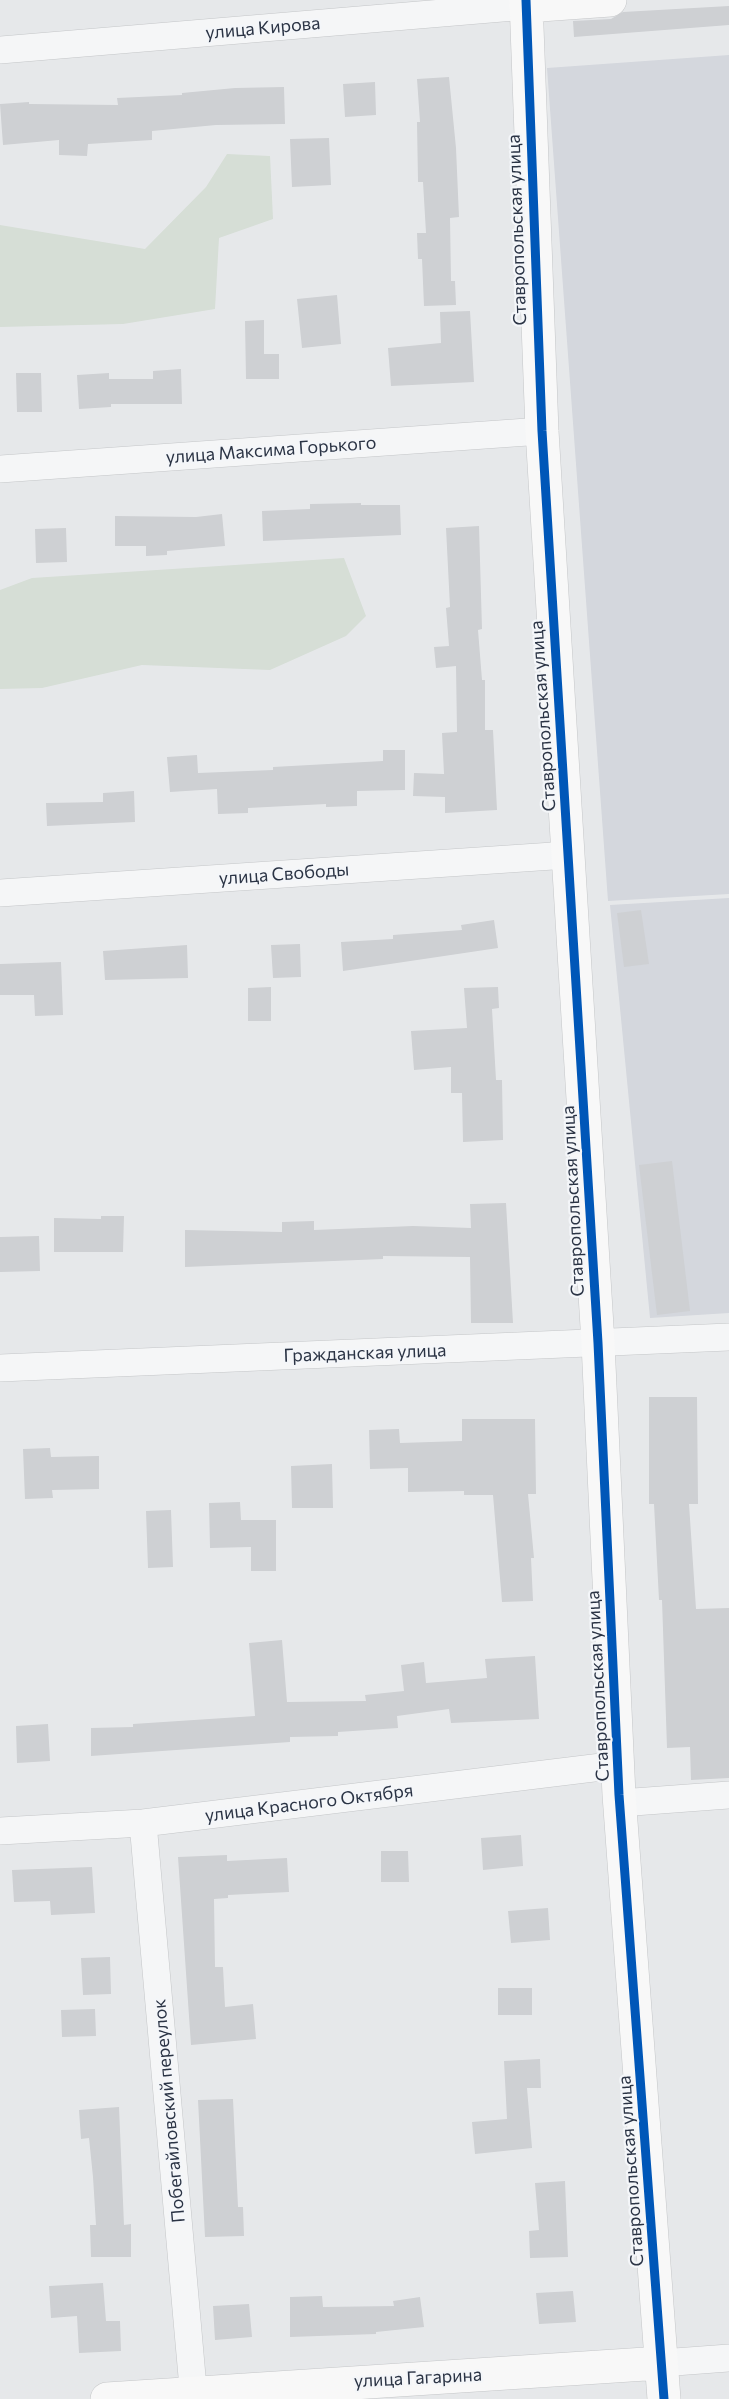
<!DOCTYPE html>
<meta charset="utf-8">
<style>
body{margin:0}
canvas{display:block;background:#e6e8ea}
</style>
<canvas width="729" height="2399"></canvas>
<script>
const c = document.querySelector('canvas').getContext('2d');
c.lineJoin = 'round';
function fillPath(path, color) {
  c.fillStyle = color;
  c.fill(path, 'evenodd');
}
function poly(rows) {
  const path = new Path2D();
  for (const r of rows) {
    path.moveTo(r[0], r[1]);
    for (let i = 2; i < r.length; i += 2) path.lineTo(r[i], r[i + 1]);
  }
  return path;
}
function strokePath(path, color, width, dash) {
  c.strokeStyle = color;
  c.lineWidth = width;
  c.lineCap = dash ? 'butt' : 'round';
  c.setLineDash(dash || []);
  c.stroke(path);
}
function label(font, color, halo, rows, align = 'center') {
  c.font = font + ' Commissioner,sans-serif';
  c.lineWidth = 4.5;
  c.setLineDash([]);
  c.textBaseline = 'middle';
  c.strokeStyle = halo;
  c.fillStyle = color;
  for (const [text, x, y, turn = 0] of rows) {
    c.save();
    c.translate(x, y);
    c.rotate((+turn || 0) * Math.PI / 180);
    c.textAlign = isNaN(turn) ? turn : align;
    if (halo) c.strokeText(text, 0, 0);
    c.fillText(text, 0, 0);
    c.restore();
  }
}
fillPath(poly([
 [729,55,729,894,608,901,547,68],
 [729,898,729,1313,650,1318,610,905]
]), '#d4d7dd');
fillPath(poly([
 [227,154,270,156,273,219,219,238,215,309,123,324,0,327,0,225,145,249,206,187],
 [344,558,366,616,346,636,270,670,142,665,42,688,0,689,0,590,32,578]
]), '#d6ded6');
fillPath(poly([
 [729,6,729,25,574,37,573,21,611,19,623,12],
 [449,77,456,148,459,217,450,218,451,281,455,281,456,305,424,306,422,259,418,259,417,233,426,233,423,182,418,182,417,122,420,122,417,79],
 [375,82,376,115,345,117,343,84],
 [284,87,285,124,216,125,152,131,152,140,88,144,87,156,59,155,59,140,3,145,0,104,29,102,29,104,118,105,117,98,182,95,182,93,235,88],
 [329,138,331,185,292,187,290,139],
 [337,295,341,344,302,348,297,299],
 [470,311,474,382,391,386,388,348,441,343,440,312],
 [264,320,264,354,279,354,279,379,246,379,245,321],
 [181,369,182,404,111,404,111,407,79,409,77,375,109,373,109,379,153,379,153,371],
 [16,373,41,373,42,412,17,412],
 [361,503,361,505,400,505,401,535,263,541,262,511,310,509,310,504],
 [222,514,225,546,167,551,167,555,146,556,146,546,115,546,115,516,196,517],
 [479,526,482,629,478,630,482,680,485,680,485,730,493,730,497,810,445,813,445,797,413,796,414,773,444,774,442,733,457,732,456,666,436,668,434,647,449,646,446,608,450,607,446,528],
 [66,528,67,562,36,563,35,529],
 [383,750,405,750,405,790,357,791,357,806,326,807,326,804,248,808,248,813,218,814,217,789,170,792,167,757,197,755,198,773,273,770,273,767,383,761],
 [134,791,135,822,47,826,46,803,103,802,103,793],
 [641,910,649,964,624,967,617,913],
 [494,920,498,948,343,971,341,942,393,939,393,935,462,930,461,925],
 [300,944,301,977,273,978,271,945],
 [187,945,188,978,105,980,103,951],
 [61,962,63,1015,35,1016,34,995,0,995,0,964],
 [271,987,271,1021,248,1021,248,988],
 [498,987,499,1008,492,1009,496,1080,502,1080,503,1140,463,1142,462,1093,451,1093,451,1067,414,1070,411,1031,467,1028,464,988],
 [672,1161,690,1311,657,1315,639,1165],
 [506,1203,513,1323,471,1323,470,1257,383,1256,383,1259,185,1267,185,1230,282,1232,282,1222,314,1221,314,1230,413,1226,471,1228,470,1204],
 [101,1216,124,1216,123,1252,54,1252,54,1218,101,1219],
 [39,1236,40,1271,0,1272,0,1237],
 [649,1397,697,1397,698,1504,689,1504,696,1609,729,1608,729,1778,691,1780,690,1747,667,1748,662,1600,659,1600,654,1504,649,1504],
 [462,1419,535,1419,536,1494,528,1494,534,1558,531,1558,533,1601,502,1602,493,1495,464,1495,464,1491,408,1492,408,1468,370,1469,369,1430,399,1429,400,1443,462,1441],
 [50,1448,51,1457,99,1456,99,1489,52,1490,53,1498,25,1499,23,1449],
 [332,1464,333,1508,292,1508,291,1466],
 [240,1502,241,1520,276,1520,276,1571,251,1571,251,1547,210,1548,209,1503],
 [171,1510,173,1567,148,1568,146,1511],
 [282,1640,287,1702,366,1701,365,1695,404,1691,401,1665,424,1662,426,1683,487,1678,485,1659,535,1656,539,1719,451,1723,449,1709,397,1716,398,1728,338,1732,338,1736,290,1737,290,1742,91,1756,91,1728,133,1727,133,1724,255,1716,249,1643],
 [48,1724,50,1761,17,1763,16,1726],
 [521,1835,523,1866,483,1870,481,1838],
 [381,1851,408,1851,409,1882,381,1882],
 [227,1855,227,1861,287,1858,289,1892,228,1895,228,1898,214,1899,215,1967,223,1967,225,2007,253,2004,256,2039,191,2045,178,1857],
 [92,1867,95,1913,51,1915,50,1901,14,1902,12,1870],
 [548,1908,550,1940,511,1943,508,1911],
 [110,1957,111,1994,83,1995,81,1958],
 [498,1988,532,1988,532,2015,498,2015],
 [95,2009,96,2036,62,2037,61,2010],
 [540,2059,541,2088,527,2088,532,2148,475,2154,472,2122,507,2119,504,2061],
 [233,2099,238,2207,243,2207,244,2236,205,2237,198,2100],
 [119,2107,124,2225,131,2224,131,2257,91,2257,90,2225,96,2225,93,2177,89,2138,81,2139,79,2110],
 [565,2181,568,2257,530,2258,529,2231,539,2230,535,2183],
 [103,2283,106,2321,120,2321,121,2351,79,2353,77,2316,51,2318,49,2286],
 [573,2291,576,2322,539,2324,536,2293],
 [322,2296,323,2307,394,2306,393,2301,420,2297,424,2327,376,2332,376,2334,290,2337,290,2297],
 [249,2304,252,2337,215,2340,213,2306]
]), '#ced0d3');
const street = poly([
 [0,50,526,6],
 [0,469,542,431],
 [0,893,568,855],
 [0,1368,729,1337],
 [620,1803,729,1795],
 [143,1823,194,2399],
 [0,1831,143,1823,618,1765],
 [661,2363,729,2358]
]);
const secondary = poly([
 [526,0,542,431,598,1343,619,1795,664,2399],
 [526,6,610,0],
 [107,2399,661,2363]
]);
strokePath(street, '#c4c6c8', 28);
strokePath(secondary, '#c4c6c8', 34);
strokePath(street, '#f5f6f7', 27);
strokePath(secondary, '#f8f8f8', 33);
strokePath(poly([
 [526,0,542,431,598,1343,619,1795,664,2399]
]), '#0057b8', 9);
label('18px', '#2b3445', '#f4f6f9', [
 ["улица Кирова",263,28,-5],
 ["Ставропольская улица",517,230,-92],
 ["улица Максима Горького",271,450,-4],
 ["Ставропольская улица",543,716,-94],
 ["улица Свободы",284,874,-4],
 ["Ставропольская улица",573,1201,-93],
 ["Гражданская улица",365,1353,-2],
 ["Ставропольская улица",598,1686,-93],
 ["улица Красного Октября",309,1803,-7],
 ["Побегайловский переулок",169,2111,-95],
 ["Ставропольская улица",631,2171,-94],
 ["улица Гагарина",418,2378,-3]
]);
</script>
